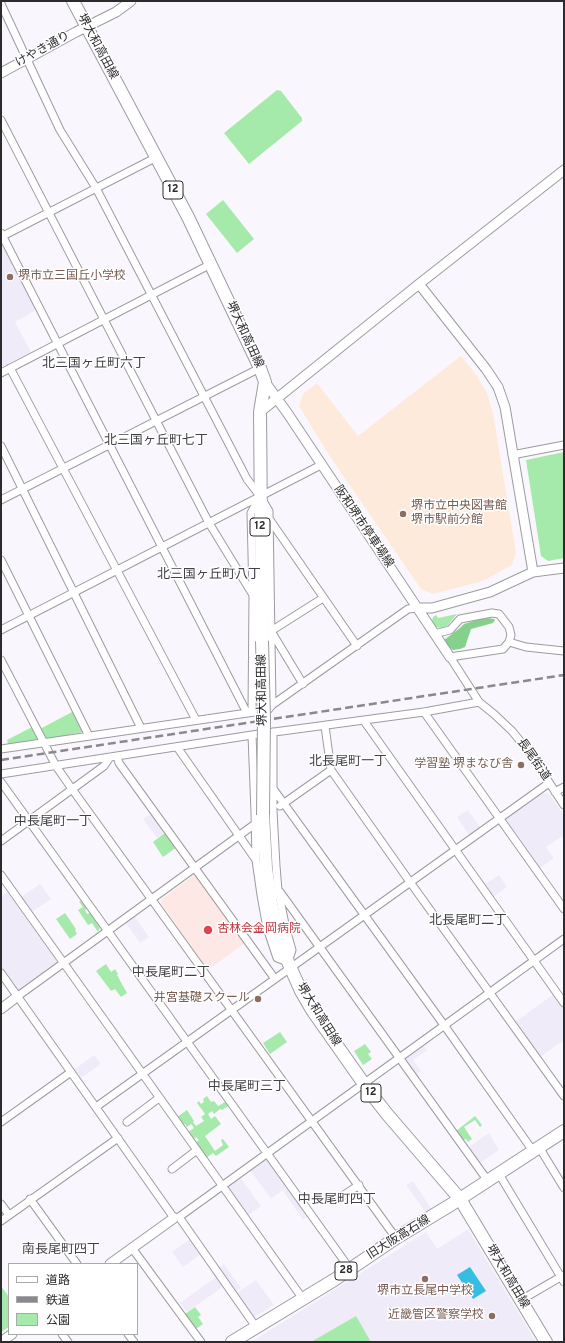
<!DOCTYPE html>
<meta charset="utf-8">
<style>
body{margin:0}
#map{position:relative;width:565px;height:1343px;overflow:hidden;background:#f9f7fd;font-family:Overpass,"Noto Sans JP",sans-serif}
canvas{display:block}
.frame{position:absolute;inset:0;border:2px solid #2c2b2d;pointer-events:none}
.legend{position:absolute;left:8px;top:1263px;width:130px;height:72px;box-sizing:border-box;background:#fff;border:1px solid #abaaab;margin:0;padding:5px 7px;list-style:none;font-size:12px;color:#2c2b2d}
.legend li{display:flex;align-items:center;gap:8px;height:20px}
.legend b{width:20px;border:1px solid #abaaab}
</style>
<div id="map">
<canvas width="565" height="1343"></canvas>
<div class="frame"></div>
<ul class="legend">
<li><b style="height:5px;background:#fff"></b>道路</li>
<li><b style="height:5px;background:#8b898d"></b>鉄道</li>
<li><b style="height:11px;background:#a5eaab"></b>公園</li>
</ul>
</div>
<script>
const c = document.querySelector('canvas').getContext('2d');
c.lineJoin = 'round';
function fillPath(path, color) {
  c.fillStyle = color;
  c.fill(path, 'evenodd');
}
function poly(rows) {
  const path = new Path2D();
  for (const r of rows) {
    path.moveTo(r[0], r[1]);
    for (let i = 2; i < r.length; i += 2) path.lineTo(r[i], r[i + 1]);
  }
  return path;
}
function strokePath(path, color, width, dash) {
  c.strokeStyle = color;
  c.lineWidth = width;
  c.lineCap = dash ? 'butt' : 'round';
  c.setLineDash(dash || []);
  c.stroke(path);
}
function label(font, color, halo, rows, align = 'center') {
  c.font = font + ' Overpass,"Noto Sans JP",sans-serif';
  c.lineWidth = 3;
  c.setLineDash([]);
  c.textBaseline = 'middle';
  c.strokeStyle = halo;
  c.fillStyle = color;
  for (const [text, x, y, turn = 0] of rows) {
    c.save();
    c.translate(x, y);
    c.rotate((+turn || 0) * Math.PI / 180);
    c.textAlign = isNaN(turn) ? turn : align;
    if (halo) c.strokeText(text, 0, 0);
    c.fillText(text, 0, 0);
    c.restore();
  }
}
fillPath(poly([
 [461,356,477,376,487,393,493,413,516,553,512,565,483,581,433,594,421,589,327,452,299,406,303,394,317,383,358,436]
]), '#feeada');
fillPath(poly([
 [1,243,36,310,15,322,31,352,1,367],
 [541,792,549,794,564,815,564,835,546,847,554,858,539,869,504,819],
 [468,810,480,827,469,835,457,817],
 [152,813,166,832,157,838,143,819],
 [499,875,507,887,493,897,485,884],
 [40,884,51,899,32,912,21,897],
 [8,892,58,961,57,964,20,990,18,990,1,966,1,897],
 [135,917,149,937,140,943,126,923],
 [554,994,564,1008,564,1040,540,1057,515,1022],
 [423,1045,427,1050,413,1060,421,1071,416,1075,405,1060,406,1058],
 [94,1055,101,1064,81,1078,75,1069],
 [489,1133,499,1150,480,1163,469,1147],
 [266,1158,268,1159,288,1186,271,1199,250,1170],
 [240,1177,261,1206,247,1216,227,1186],
 [413,1181,432,1210,426,1213,406,1185],
 [288,1187,308,1216,303,1220,283,1191],
 [468,1229,536,1342,251,1342,426,1232,437,1249],
 [190,1239,201,1254,183,1267,172,1252],
 [224,1264,241,1288,235,1292,218,1268],
 [216,1277,223,1287,187,1312,180,1303],
 [256,1280,274,1305,254,1317,251,1316,235,1294]
]), '#f0ebf9');
fillPath(poly([
 [194,875,197,875,245,943,208,970,161,903,162,899]
]), '#fee8e5');
fillPath(poly([
 [277,90,281,91,302,118,302,121,249,164,224,133],
 [223,200,254,239,237,253,206,214],
 [564,452,564,558,548,561,541,556,526,460],
 [457,614,447,626,442,628,436,627,432,621,433,617,436,615,438,618],
 [74,711,84,730,83,732,47,739,44,737,40,729],
 [32,727,38,737,36,740,8,744,7,740],
 [166,832,177,847,163,857,153,842],
 [81,901,87,909,85,910,87,914,90,913,100,928,98,932,92,923,88,925,78,910,83,907,79,902],
 [65,913,76,929,75,930,77,934,70,939,56,919],
 [106,964,111,972,115,969,118,974,117,975,127,993,121,997,115,989,111,991,96,971],
 [280,1032,287,1042,270,1054,263,1043],
 [365,1044,371,1052,368,1054,372,1059,363,1065,354,1051],
 [207,1096,211,1102,214,1101,218,1106,227,1101,230,1105,222,1110,220,1109,214,1114,212,1111,208,1114,211,1119,215,1116,221,1124,205,1136,215,1151,223,1145,221,1140,223,1139,229,1147,216,1156,213,1153,206,1158,195,1143,199,1140,196,1137,193,1140,188,1132,194,1128,191,1124,187,1127,185,1124,183,1125,177,1117,187,1110,194,1121,193,1122,196,1126,204,1121,201,1117,205,1114,197,1103,199,1101,201,1104,204,1102,203,1099],
 [475,1116,482,1125,480,1127,475,1120,464,1127,472,1139,468,1142,466,1139,463,1140,456,1131],
 [1,1286,9,1297,9,1327,1,1332],
 [195,1307,201,1315,198,1317,203,1324,196,1329,185,1314],
 [356,1316,371,1342,311,1342]
]), '#a5eaab');
fillPath(poly([
 [488,618,494,619,495,620,493,623,471,629,465,647,460,649,453,650,448,646,444,640,460,628,464,624,480,619]
]), '#85d18c');
fillPath(poly([
 [470,1267,486,1291,473,1299,457,1275]
]), '#35bde2');
const minor = poly([
 [1,4,60,130,96,188,247,479,260,496,269,511,272,705],
 [1,120,209,523,253,595],
 [1,233,247,713],
 [1,237,155,158],
 [10,368,196,720],
 [1,373,211,264],
 [1,446,141,728],
 [512,455,564,445],
 [1,500,260,368],
 [270,520,357,646],
 [1,560,89,736],
 [1,630,321,465],
 [434,634,450,630,460,619,492,613,499,614,509,627,511,635,509,642,503,649,450,657,479,702,494,714,512,731,529,752,564,805],
 [509,642,526,647,564,651],
 [1,660,56,766,72,789,396,1238],
 [303,684,271,631,323,598],
 [252,712,253,595,251,513,259,498],
 [424,712,564,909],
 [364,721,564,1003],
 [325,726,331,770,410,882,564,1096],
 [252,735,255,812,256,860,261,895,267,928,277,958,288,962,292,950,286,929,278,890,276,866,273,811,273,732],
 [177,747,256,860],
 [1,749,268,710,272,705,408,609,418,608],
 [117,756,119,763,275,979],
 [1,774,252,735,424,712,479,702],
 [1,782,350,1269],
 [274,790,444,1025,533,1151],
 [555,792,564,787],
 [280,806,331,770],
 [1,841,104,766,110,757],
 [1,875,303,1299],
 [280,892,488,1181],
 [1,973,174,1218,179,1217,222,1186,564,939],
 [18,996,255,824],
 [96,1107,549,783],
 [1,1122,71,1072],
 [127,1122,159,1098],
 [539,1147,564,1188],
 [172,1169,197,1150],
 [499,1174,564,1282],
 [341,1197,359,1185],
 [30,1199,77,1264],
 [1,1204,9,1215],
 [179,1217,256,1327],
 [1,1221,118,1138],
 [132,1248,201,1342],
 [521,1300,564,1275],
 [62,1334,68,1342],
 [128,1334,134,1342]
]);
const tertiary = poly([
 [1,73,76,32,116,12,131,1],
 [419,284,486,369,498,387,505,407,533,572],
 [265,382,288,414,450,657],
 [260,412,419,284,564,170],
 [418,608,432,608,490,592,533,572,564,568],
 [1,1009,18,996],
 [110,1264,174,1218],
 [1,1342,12,1334]
]);
const primary = poly([
 [73,1,188,217,260,368,265,382,260,412,262,641],
 [263,815,266,868,271,903,278,933,288,962,301,991,312,1010,369,1091,387,1114,460,1199,546,1342],
 [232,1342,334,1280,396,1238,452,1204,564,1131]
]);
strokePath(minor, '#9d9ba1', 9);
strokePath(tertiary, '#9d9ba1', 11);
strokePath(primary, '#9d9ba1', 14);
strokePath(minor, '#fff', 7);
strokePath(tertiary, '#fff', 9);
strokePath(primary, '#fff', 12);
strokePath(poly([
 [1,760,564,675]
]), '#8b898d', 2.5, [8, 4]);
const primaryBridge = poly([
 [262,641,264,719,263,815]
]);
strokePath(primaryBridge, '#9d9ba1', 14, []);
strokePath(primaryBridge, '#fff', 12);
for (const [x, y, r, color] of [
 [10,277,4,"#8d6e63"],
 [403,514,4,"#8d6e63"],
 [521,765,4,"#8d6e63"],
 [208,930,5,"#e0444e"],
 [258,999,4,"#8d6e63"],
 [425,1279,4,"#8d6e63"],
 [492,1316,4,"#8d6e63"]
]) {
  const dot = new Path2D();
  dot.arc(x, y, r, 0, 2 * Math.PI);
  c.fillStyle = color;
  c.fill(dot);
  strokePath(dot, '#fff', 1.5);
}
for (const [x, y, w] of [
 [173,190,20],
 [260,527,20],
 [371,1093,20],
 [346,1271,22]
]) {
  const box = new Path2D();
  box.roundRect(x - w / 2, y - 9, w, 18, 3);
  c.fillStyle = '#fff';
  c.fill(box);
  strokePath(box, '#2c2b2d', 1);
}
label('bold 11px', '#2c2b2d', null, [
 ["12",173,190],
 ["12",260,527],
 ["12",371,1093],
 ["28",346,1271]
]);
label('12px', '#2c2b2d', '#fff', [
 ["堺大和高田線",97,47,62],
 ["けやき通り",43,50,-29],
 ["堺大和高田線",244,335,65],
 ["阪和堺市停車場線",363,527,56],
 ["堺大和高田線",263,690,-91],
 ["長尾街道",533,760,55],
 ["堺大和高田線",318,1015,58],
 ["旧大阪高石線",399,1238,-32],
 ["堺大和高田線",507,1277,59]
]);
label('12px', '#785e54', '#fff', [
 ["堺市立三国丘小学校",18,277,"left"],
 ["堺市立中央図書館",411,507,"left"],
 ["堺市駅前分館",411,521,"left"],
 ["学習塾 堺まなび舎",513,765],
 ["井宮基礎スクール",250,999],
 ["堺市立長尾中学校",425,1292,"center"],
 ["近畿管区警察学校",484,1316]
], 'right');
label('12px', '#be3a42', '#fff', [
 ["杏林会金岡病院",217,930]
], 'left');
label('13px', '#434146', '#fff', [
 ["北三国ヶ丘町六丁",94,364],
 ["北三国ヶ丘町七丁",156,441],
 ["北三国ヶ丘町八丁",209,575],
 ["北長尾町一丁",348,762],
 ["中長尾町一丁",53,822],
 ["北長尾町二丁",468,921],
 ["中長尾町二丁",171,973],
 ["中長尾町三丁",247,1087],
 ["中長尾町四丁",337,1200],
 ["南長尾町四丁",61,1250]
]);
</script>
